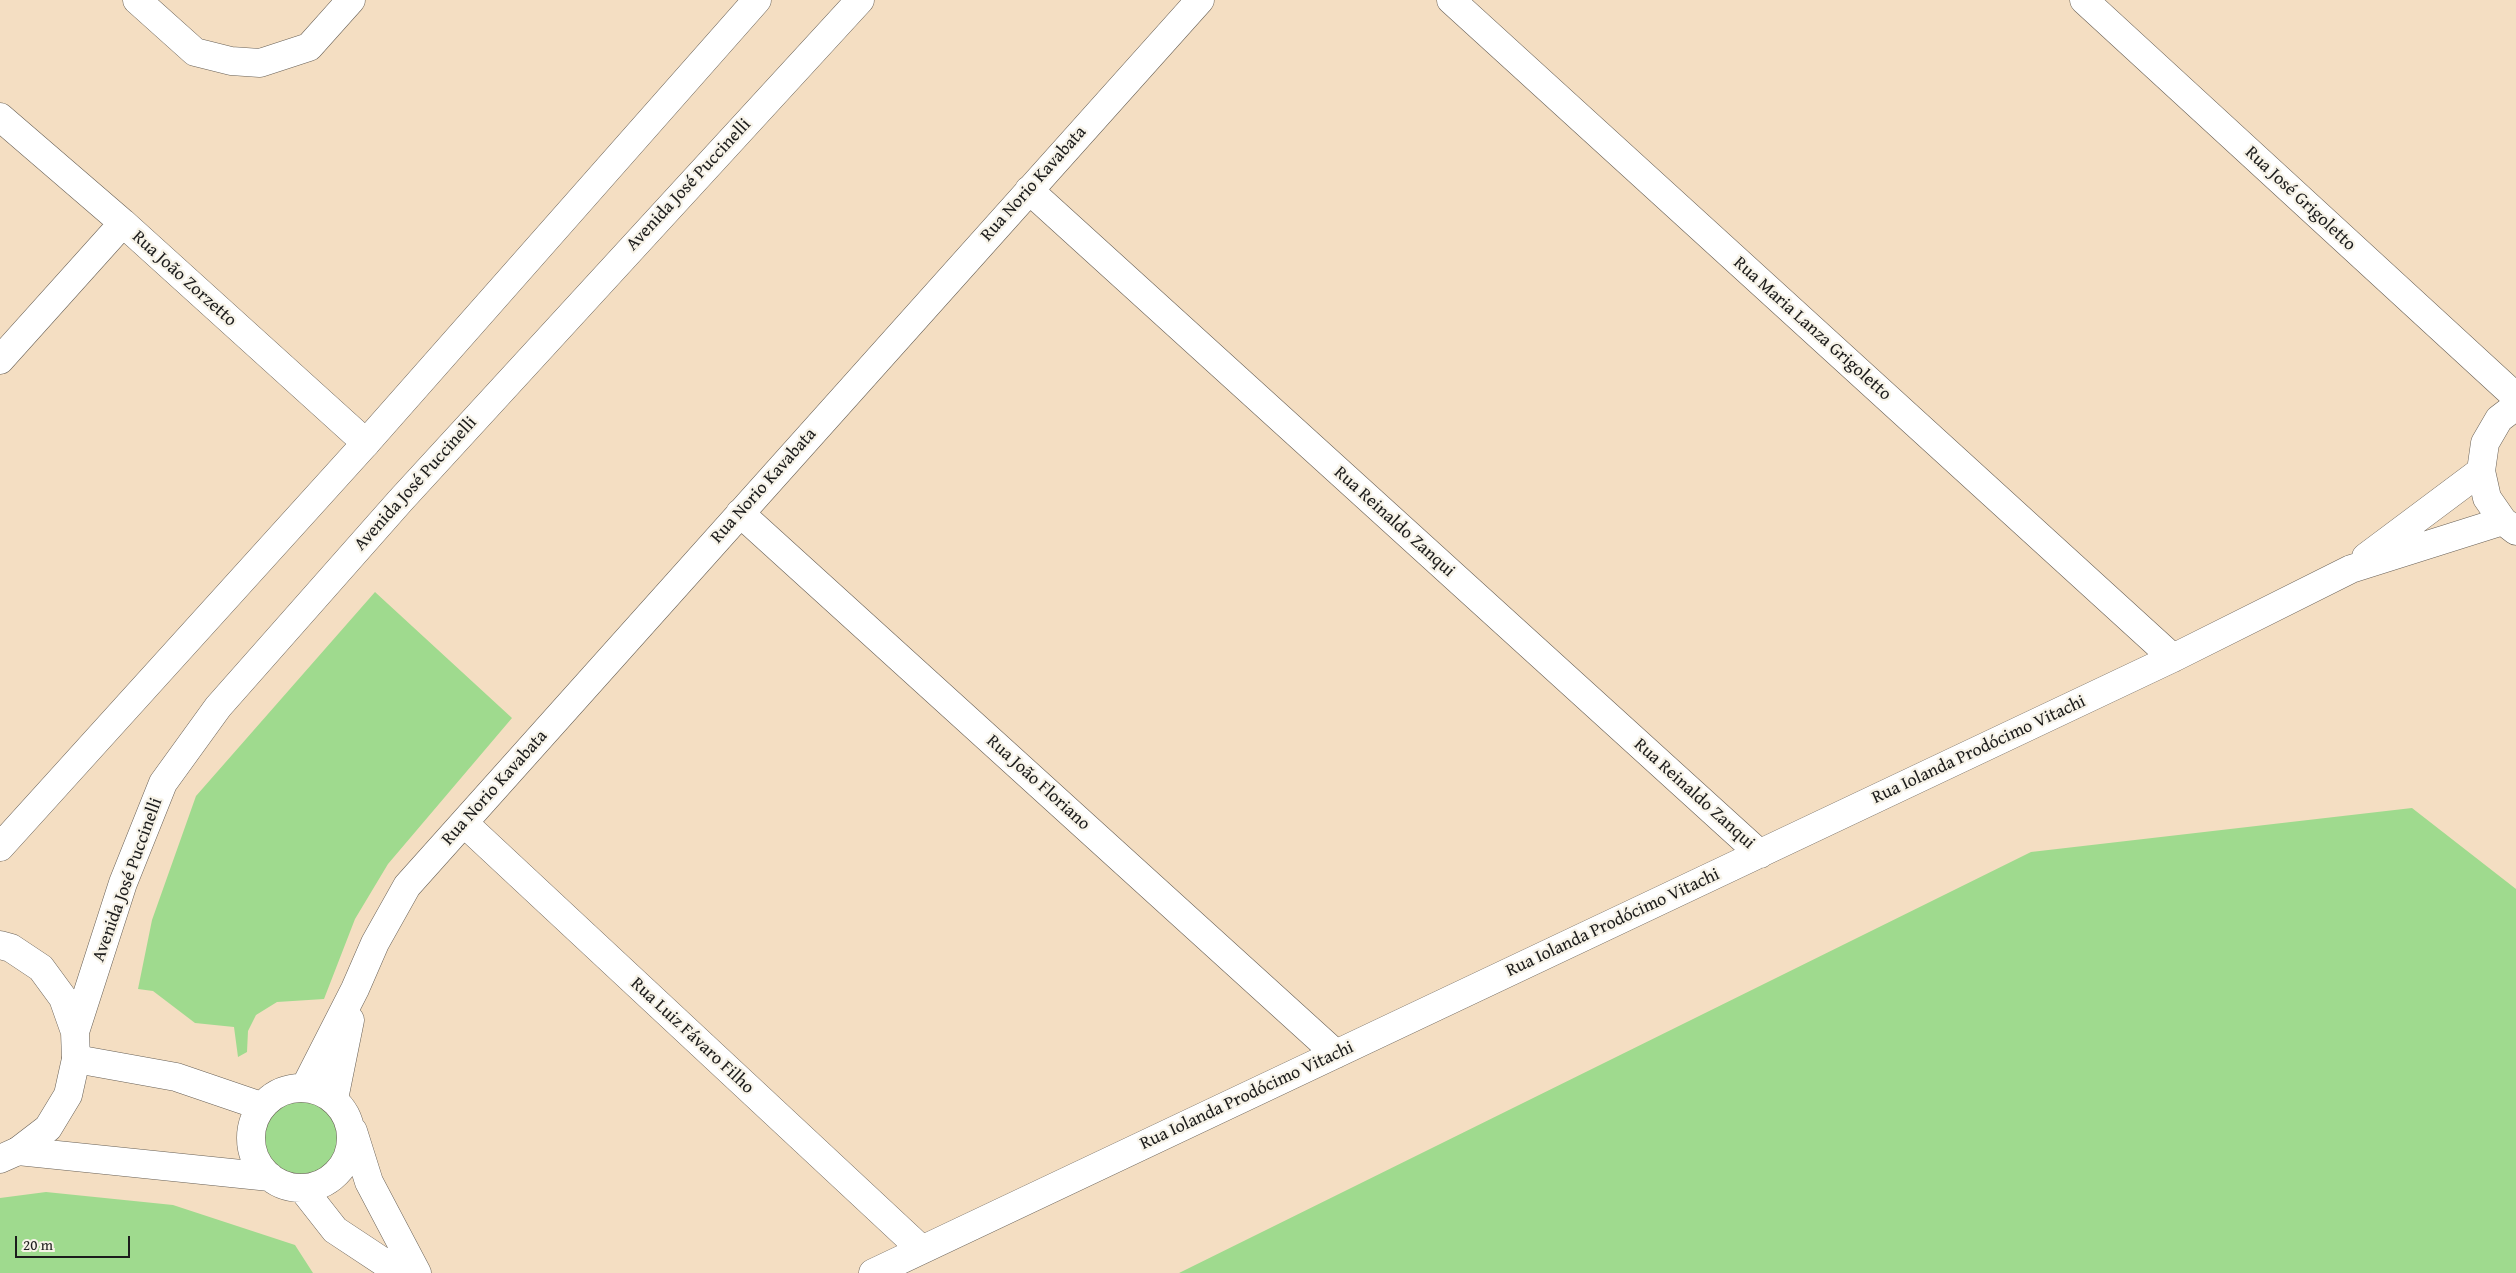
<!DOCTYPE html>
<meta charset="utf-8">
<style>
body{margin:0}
#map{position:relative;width:2516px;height:1273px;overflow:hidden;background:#f4dec2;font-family:"Gentium Book Plus",serif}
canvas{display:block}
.scale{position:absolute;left:15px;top:1236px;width:115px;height:22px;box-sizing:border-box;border:2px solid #1c1c1c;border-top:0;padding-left:6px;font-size:15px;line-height:18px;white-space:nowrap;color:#1c1c1c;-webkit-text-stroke:4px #f7f3e8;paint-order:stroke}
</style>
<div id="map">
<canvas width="2516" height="1273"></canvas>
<div class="scale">20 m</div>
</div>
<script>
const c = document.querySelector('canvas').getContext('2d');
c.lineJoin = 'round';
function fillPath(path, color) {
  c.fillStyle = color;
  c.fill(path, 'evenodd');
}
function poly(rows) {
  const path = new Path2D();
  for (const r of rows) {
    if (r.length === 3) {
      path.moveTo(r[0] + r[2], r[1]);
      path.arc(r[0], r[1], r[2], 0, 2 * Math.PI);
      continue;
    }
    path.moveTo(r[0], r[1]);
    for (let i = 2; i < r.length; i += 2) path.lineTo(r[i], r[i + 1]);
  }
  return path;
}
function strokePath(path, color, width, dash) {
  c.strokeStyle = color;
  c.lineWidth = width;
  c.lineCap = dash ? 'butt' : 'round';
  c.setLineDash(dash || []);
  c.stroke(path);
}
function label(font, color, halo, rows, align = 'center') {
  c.font = font + ' "Gentium Book Plus",serif';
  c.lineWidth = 4.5;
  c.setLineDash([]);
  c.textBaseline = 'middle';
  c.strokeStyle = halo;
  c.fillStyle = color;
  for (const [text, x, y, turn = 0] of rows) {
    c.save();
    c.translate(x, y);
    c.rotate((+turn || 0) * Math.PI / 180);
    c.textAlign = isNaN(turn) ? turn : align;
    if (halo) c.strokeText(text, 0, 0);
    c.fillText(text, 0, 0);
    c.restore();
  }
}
fillPath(poly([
 [375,592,512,718,388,864,355,919,324,999,277,1002,256,1015,248,1031,247,1052,238,1057,234,1027,195,1023,153,991,138,989,152,920,196,796],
 [2412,808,2516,889,2516,1273,1179,1273,2031,852],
 [301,1138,39],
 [46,1192,173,1205,295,1245,313,1273,0,1273,0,1198]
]), '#9fda8e');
const minor = poly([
 [137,0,195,52,231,61,260,63,309,47,351,0],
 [1451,0,2173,658],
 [2084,0,2516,397],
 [0,117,123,223,366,443],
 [1029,190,1760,854],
 [0,360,123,223],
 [2516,406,2499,419,2485,443,2481,471,2487,498,2503,521,2516,531],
 [740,513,1336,1054],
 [2366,557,2481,471],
 [464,823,921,1249],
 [76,1059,176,1077,261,1106],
 [305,1087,355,989,375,943,407,886,1200,0],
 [301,1138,50],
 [334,1099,350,1020],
 [353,1131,369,1182,417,1273],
 [18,1151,270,1177],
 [302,1188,335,1230,400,1273],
 [873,1273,2173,658,2351,569,2503,521]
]);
const tertiary = poly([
 [0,847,366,443,757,0],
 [0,945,11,948,41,968,63,998,75,1032,76,1059,68,1095,48,1128,18,1151,0,1159],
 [75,1032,123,883,163,783,218,707,400,501,860,0]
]);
strokePath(minor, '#686056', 29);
strokePath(tertiary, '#686056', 29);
strokePath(minor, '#fff', 28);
strokePath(tertiary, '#fff', 28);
label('18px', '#1c1c1c', '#f7f3e8', [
 ["Rua Norio Kavabata",1034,184,-48],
 ["Avenida José Puccinelli",689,185,-47],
 ["Rua José Grigoletto",2300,199,43],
 ["Rua João Zorzetto",184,279,42],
 ["Rua Maria Lanza Grigoletto",1812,329,42],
 ["Avenida José Puccinelli",416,484,-48],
 ["Rua Norio Kavabata",764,486,-48],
 ["Rua Reinaldo Zanqui",1394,522,42],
 ["Rua Iolanda Prodócimo Vitachi",1979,750,-25],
 ["Rua João Floriano",1038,783,42],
 ["Rua Norio Kavabata",495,788,-48],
 ["Rua Reinaldo Zanqui",1694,794,42],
 ["Avenida José Puccinelli",128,880,-70],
 ["Rua Iolanda Prodócimo Vitachi",1613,923,-25],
 ["Rua Luiz Fávaro Filho",692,1036,43],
 ["Rua Iolanda Prodócimo Vitachi",1247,1096,-25]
]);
</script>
